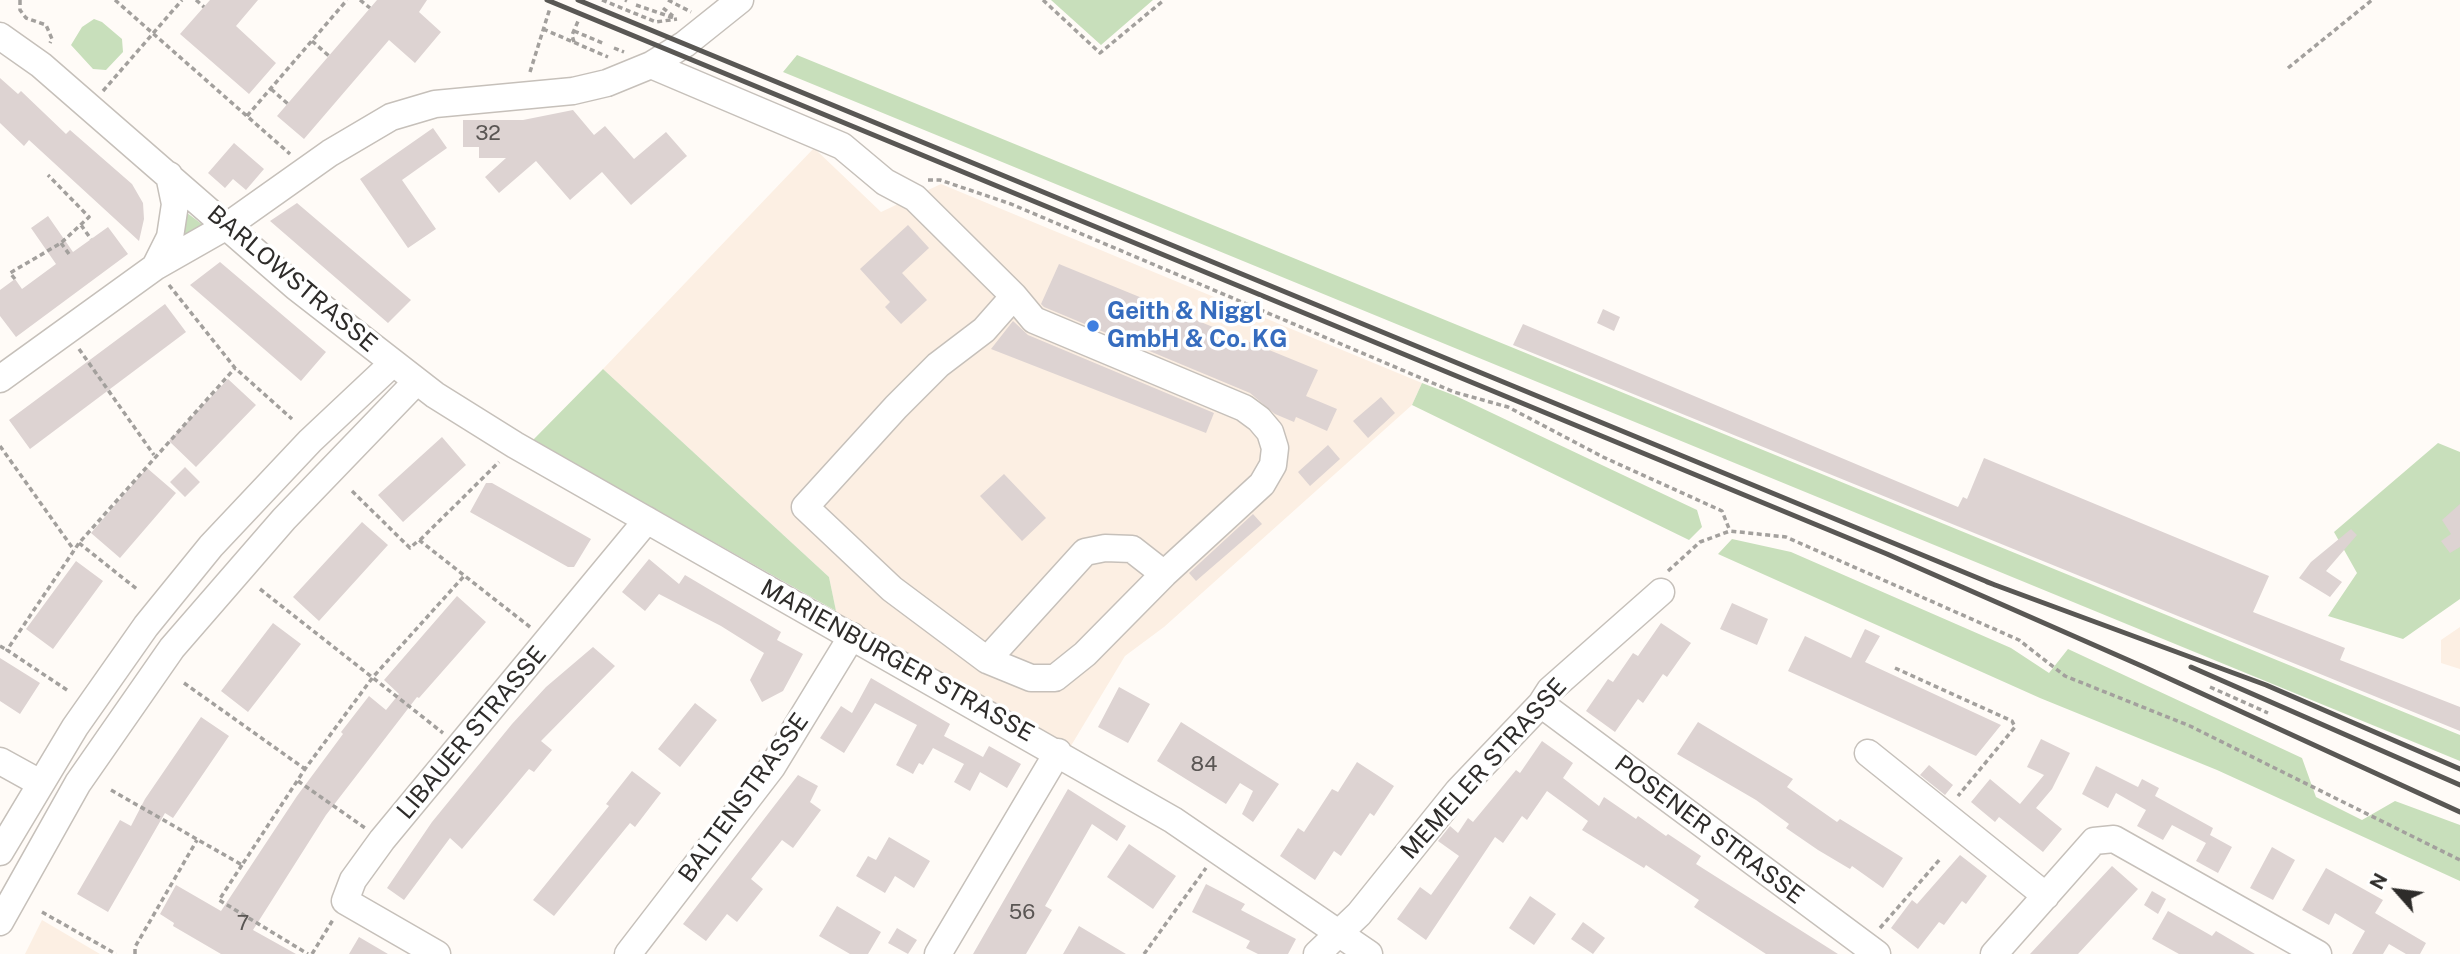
<!DOCTYPE html>
<style>
body{margin:0}
#map{position:relative;width:2460px;height:954px;overflow:hidden;background:#fffbf7;font-family:"Public Sans",sans-serif}
canvas{display:block}
.north{position:absolute;left:2362px;top:856px;width:70px;height:70px;-webkit-text-stroke:5px #fff;paint-order:stroke;rotate:298deg;font-size:19px;font-weight:700;line-height:28px;text-align:center;color:#2e2c2a}
.north::after{content:'';display:block;margin:auto;width:24px;height:32px;background:#2e2c2a;clip-path:polygon(50% 0,100% 100%,50% 72%,0 100%)}
</style>
<div id="map">
<canvas width="2460" height="954"></canvas>
<div class="north">N</div>
</div>
<script>
const c = document.querySelector('canvas').getContext('2d');
c.lineJoin = 'round';
function fillPath(path, color) {
  c.fillStyle = color;
  c.fill(path, 'evenodd');
}
function poly(rows) {
  const path = new Path2D();
  for (const r of rows) {
    path.moveTo(r[0], r[1]);
    for (let i = 2; i < r.length; i += 2) path.lineTo(r[i], r[i + 1]);
  }
  return path;
}
function strokePath(path, color, width, dash) {
  c.strokeStyle = color;
  c.lineWidth = width;
  c.lineCap = dash ? 'butt' : 'round';
  c.setLineDash(dash || []);
  c.stroke(path);
}
function label(font, color, halo, rows, align = 'center') {
  c.font = font + ' "Public Sans",sans-serif';
  c.lineWidth = 7;
  c.setLineDash([]);
  c.textBaseline = 'middle';
  c.strokeStyle = halo;
  c.fillStyle = color;
  for (const [text, x, y, turn = 0] of rows) {
    c.save();
    c.translate(x, y);
    c.rotate((+turn || 0) * Math.PI / 180);
    c.textAlign = isNaN(turn) ? turn : align;
    if (halo) c.strokeText(text, 0, 0);
    c.fillText(text, 0, 0);
    c.restore();
  }
}
fillPath(poly([
 [814,148,881,212,941,184,1422,383,1412,405,1164,627,1125,656,1060,764,841,637,829,577,603,369],
 [2460,627,2460,669,2441,663,2441,640],
 [42,920,100,954,25,954]
]), '#fcefe3');
fillPath(poly([
 [1051,0,1153,0,1101,45],
 [94,19,102,22,122,39,123,52,106,70,93,69,71,45,82,27],
 [797,55,2460,735,2460,761,783,72],
 [178,206,203,225,176,243],
 [603,369,829,577,836,611,533,440],
 [1422,383,1456,396,1697,510,1702,527,1689,540,1412,405],
 [2438,443,2460,452,2460,599,2403,639,2328,616,2357,573,2334,532],
 [1732,539,1791,552,2011,648,2049,673,2068,649,2302,758,2316,797,2362,820,2395,801,2460,825,2460,881,2217,770,2040,698,1718,554]
]), '#c8dfbb');
fillPath(poly([
 [210,0,258,0,236,26,276,63,249,94,180,34],
 [377,0,427,0,419,12,441,32,415,63,389,40,304,139,277,116],
 [0,78,18,94,21,91,66,134,70,130,132,184,143,203,144,219,139,241,29,140,24,146,0,123],
 [573,110,594,135,605,126,634,159,666,132,687,156,631,205,602,172,570,200,536,161,499,193,485,177,506,158,479,158,479,147,463,147,463,120,523,120],
 [433,128,447,148,402,180,436,229,408,248,360,179],
 [234,143,264,169,246,190,233,179,225,188,208,173],
 [297,203,411,300,388,323,270,221],
 [48,216,73,252,108,227,128,254,16,337,0,316,0,290,15,279,22,289,56,264,31,228],
 [908,225,929,248,902,273,927,300,901,324,885,307,890,302,860,269],
 [220,262,326,352,301,381,190,285],
 [1059,264,1318,370,1306,396,1337,409,1327,431,1296,417,1294,422,1275,414,1250,393,1044,307,1041,304],
 [165,304,186,332,30,449,9,420],
 [1603,309,1620,317,1614,331,1597,323],
 [1013,321,1028,335,1214,413,1206,433,991,349],
 [1523,324,1958,507,1963,497,1967,499,1984,458,2269,576,2253,612,2345,648,2340,660,2460,707,2460,731,1513,345],
 [228,379,256,405,196,467,169,441],
 [1381,397,1395,413,1368,438,1353,421],
 [442,437,466,465,403,522,378,495],
 [1328,445,1340,459,1310,486,1298,472],
 [185,467,200,482,185,497,170,482],
 [147,468,176,493,120,558,91,533],
 [1004,474,1046,518,1022,541,980,496],
 [486,483,492,483,591,539,574,567,568,567,470,512],
 [2460,504,2460,547,2450,553,2441,541,2451,534,2442,520],
 [1253,514,1262,524,1196,581,1189,573],
 [362,522,388,545,319,621,293,597],
 [2351,529,2357,535,2326,571,2342,582,2330,597,2299,578,2311,562],
 [649,559,679,584,685,575,781,632,777,640,803,654,783,691,762,702,750,680,764,653,721,626,659,594,645,611,622,592],
 [76,561,103,581,53,649,26,629],
 [457,596,486,622,419,698,417,697,326,815,253,930,296,954,221,954,173,926,174,923,160,914,176,885,221,911,297,796,343,734,341,732,369,696,386,710,399,694,384,680],
 [1732,603,1768,619,1757,645,1720,629],
 [273,623,301,644,248,712,221,691],
 [1661,623,1691,643,1667,677,1663,674,1643,703,1638,699,1615,732,1586,711,1608,679,1613,682,1633,653,1638,656],
 [1865,629,1880,636,1865,662,2001,725,1976,756,1788,671,1805,636,1851,658],
 [593,647,615,666,541,741,552,750,534,772,529,769,462,849,450,838,404,900,387,888,432,822,512,724,546,687],
 [0,658,40,683,20,714,0,701],
 [871,678,950,724,944,736,983,757,989,746,1021,764,1007,788,980,772,970,791,954,782,964,764,933,748,923,765,919,763,913,774,896,765,917,725,875,703,844,753,820,738,841,706,852,713],
 [1119,687,1150,704,1128,743,1098,727],
 [695,703,717,720,680,767,658,749],
 [201,717,229,736,173,818,165,813,108,912,77,894,120,820,131,826,145,799],
 [1181,722,1279,784,1253,822,1242,814,1253,791,1240,783,1226,804,1157,761],
 [1698,722,1793,779,1787,787,1837,822,1840,819,1903,858,1883,888,1852,866,1850,869,1818,850,1786,828,1789,824,1756,800,1677,754],
 [2041,739,2070,753,2052,789,2036,808,2062,829,2043,852,1999,817,1995,822,1971,802,1990,779,2020,804,2044,775,2027,767],
 [1542,741,1573,763,1563,778,1599,806,1604,797,1636,819,1638,816,1666,836,1668,834,1701,856,1696,864,1838,954,1766,954,1694,907,1699,900,1646,865,1644,868,1582,830,1588,821,1547,791,1527,820,1522,816,1503,843,1495,837,1426,940,1397,919,1420,887,1431,895,1459,856,1438,841,1450,826,1458,833,1468,818,1473,822,1516,770,1520,773],
 [1357,762,1394,786,1374,816,1370,813,1341,856,1334,851,1315,880,1280,856,1298,828,1304,832,1332,789,1338,792],
 [1929,765,1953,785,1945,795,1920,775],
 [2096,766,2138,787,2142,779,2159,788,2155,796,2213,828,2210,835,2232,847,2218,873,2196,861,2206,843,2172,825,2163,840,2137,826,2146,810,2116,793,2108,808,2082,794],
 [632,771,661,793,635,827,630,823,554,916,533,900,609,806,606,804],
 [798,775,818,786,810,802,821,810,793,848,782,840,751,879,763,889,737,922,727,914,706,941,683,924],
 [1068,789,1126,826,1117,841,1092,824,1045,906,1052,910,1026,954,973,954],
 [889,837,930,861,914,888,895,876,885,893,856,876,868,856,876,860],
 [1129,844,1176,876,1153,909,1107,877],
 [2272,847,2295,860,2273,900,2250,888],
 [1960,855,1987,876,1966,904,1962,901,1944,925,1939,922,1918,949,1891,928,1912,900,1917,904],
 [2112,866,2138,889,2078,954,2030,954],
 [2326,868,2383,900,2375,913,2426,943,2420,954,2406,954,2389,944,2383,954,2352,954,2365,931,2335,913,2329,925,2302,910],
 [1206,884,1245,904,1241,910,1296,939,1288,954,1258,954,1246,948,1250,941,1192,912],
 [2152,891,2166,899,2158,914,2144,905],
 [1530,896,1556,914,1534,945,1509,928],
 [837,906,881,932,868,954,850,954,819,936],
 [2168,911,2212,936,2216,931,2255,954,2179,954,2152,939],
 [1583,922,1605,938,1593,954,1571,939],
 [1079,926,1126,954,1063,954],
 [897,928,917,940,908,954,888,943],
 [359,937,388,954,349,954]
]), '#ddd3d2');
const minor = poly([
 [0,36,41,65,296,287,435,395,515,445,1173,820,1369,954],
 [651,65,842,146,885,182,915,198,1014,296,1034,320,1244,408,1259,419,1270,432,1275,448,1273,465,1262,484,1164,574,1085,654,1055,678,1031,678,987,660,1085,552,1105,548,1132,549,1164,574],
 [155,267,170,237,175,204,169,175],
 [0,379,155,267,227,226,330,153,391,117,435,104,573,91,607,83,651,65,685,44,740,0],
 [987,660,892,589,805,507,896,407,938,365,984,330,1014,296],
 [1541,704,1877,954],
 [1868,753,2046,896],
 [0,761,40,783],
 [0,852,75,727,146,626,211,546,310,441,393,363],
 [0,922,78,783,172,648,284,519,417,381],
 [437,954,345,901,353,880,382,840,647,520],
 [628,954,772,767,852,636],
 [938,954,1058,752],
 [1317,954,1359,914,1458,791,1541,704,1550,690,1661,592],
 [1994,954,2094,841,2114,839,2318,954]
]);
strokePath(minor, '#c6c0ba', 29);
strokePath(poly([
 [20,0,20,10,26,18,46,25,52,39,50,43],
 [115,0,290,154],
 [196,0,204,7],
 [360,0,370,8],
 [602,0,656,22,677,19],
 [625,0,627,1],
 [668,0,691,12],
 [1043,0,1100,53,1164,0],
 [636,5,674,18],
 [663,8,673,16],
 [543,29,608,57],
 [574,31,605,44],
 [312,41,329,56],
 [574,42,572,35,579,19],
 [614,48,624,52],
 [2288,68,2372,0],
 [530,72,550,8],
 [271,89,288,104],
 [103,91,182,0],
 [247,116,347,0],
 [928,180,940,180,1011,204,1454,392,1508,407,1603,457,1722,511,1730,531],
 [81,225,91,239],
 [61,243,69,254],
 [15,279,10,273,61,243,89,217,48,175],
 [169,285,235,368,292,419],
 [79,349,154,455],
 [0,446,74,550],
 [352,491,410,548,419,540,530,627],
 [420,540,499,462],
 [79,543,138,590],
 [1668,571,1700,542,1730,531,1786,537,2019,640,2065,676,2190,726,2460,860],
 [260,589,443,733],
 [0,646,7,650],
 [1895,668,2012,721,2015,727,1958,796],
 [184,683,305,769],
 [2210,687,2268,713],
 [67,690,7,650,79,543,235,368],
 [298,781,365,828],
 [111,790,242,865,305,769,373,677,465,575],
 [242,865,219,900,308,954],
 [42,912,116,954],
 [1880,928,1941,858],
 [135,954,135,947,197,840],
 [312,954,334,918],
 [1144,954,1206,868]
]), '#a3a09d', 3.5, [5, 3.5]);
strokePath(minor, '#fff', 26);
strokePath(poly([
 [547,0,1887,554,2144,667,2460,812],
 [578,0,1995,585],
 [1987,582,2266,685,2460,769],
 [2191,667,2460,785]
]), '#595754', 5);
for (const [x, y, r, color] of [
 [1093,326,7,"#3f7fe0"]
]) {
  const dot = new Path2D();
  dot.arc(x, y, r, 0, 2 * Math.PI);
  c.fillStyle = color;
  c.fill(dot);
  strokePath(dot, '#fff', 2.5);
}
label('21px', '#5a5654', null, [
 ["32",488,134],
 ["84",1204,765],
 ["56",1022,913],
 ["7",243,924]
]);
label('24px', '#2e2c2a', '#fff', [
 ["BARLOWSTRASSE",292,279,40],
 ["MARIENBURGER STRASSE",897,661,29],
 ["LIBAUER STRASSE",472,733,-50],
 ["MEMELER STRASSE",1484,769,-48],
 ["BALTENSTRASSE",744,798,-54],
 ["POSENER STRASSE",1709,830,37]
]);
label('bold 24px', '#366cbe', '#fff', [
 ["Geith & Niggl",1107,312],
 ["GmbH & Co. KG",1107,340]
], 'left');
</script>
